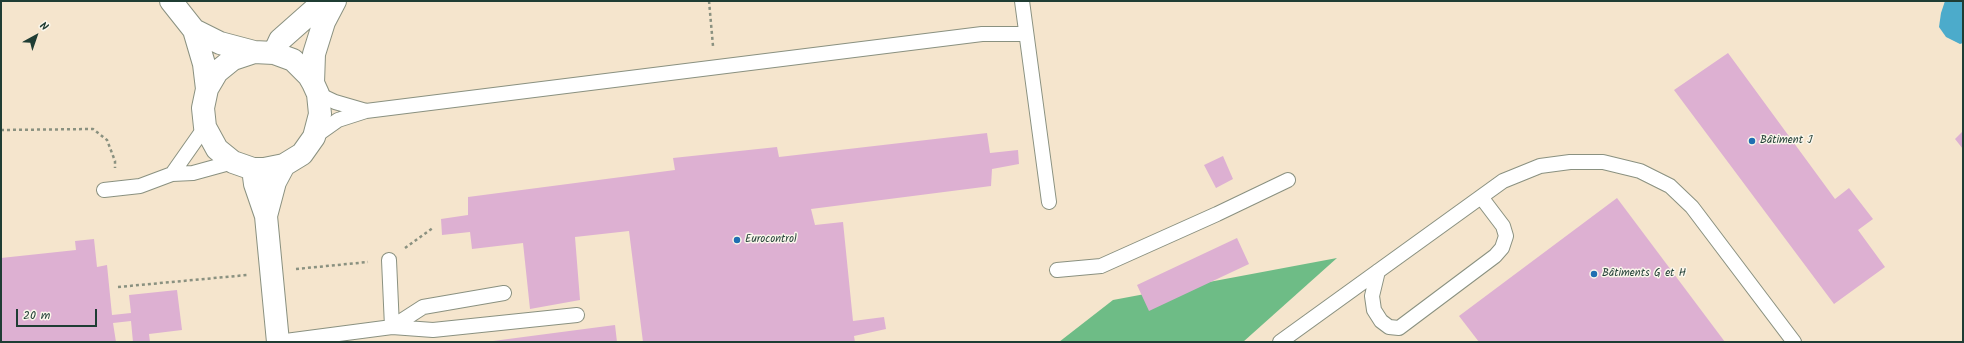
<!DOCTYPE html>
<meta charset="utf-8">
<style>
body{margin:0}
#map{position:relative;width:1964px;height:343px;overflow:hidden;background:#f5e5cd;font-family:Kalam,sans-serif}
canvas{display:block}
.frame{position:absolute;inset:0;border:2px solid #1f3d34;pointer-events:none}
.north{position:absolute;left:16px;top:16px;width:40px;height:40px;-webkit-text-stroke:3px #fbf7ec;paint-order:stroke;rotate:40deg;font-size:11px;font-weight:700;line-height:16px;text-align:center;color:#1f3d34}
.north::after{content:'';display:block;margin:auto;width:14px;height:18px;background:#1f3d34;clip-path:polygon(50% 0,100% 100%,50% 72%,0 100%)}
.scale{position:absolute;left:16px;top:309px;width:81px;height:18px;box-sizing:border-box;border:2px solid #1f3d34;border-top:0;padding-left:5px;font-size:12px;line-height:14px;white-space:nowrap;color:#1f3d34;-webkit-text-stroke:3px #fbf7ec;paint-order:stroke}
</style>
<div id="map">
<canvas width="1964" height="343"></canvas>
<div class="frame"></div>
<div class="north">N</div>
<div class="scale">20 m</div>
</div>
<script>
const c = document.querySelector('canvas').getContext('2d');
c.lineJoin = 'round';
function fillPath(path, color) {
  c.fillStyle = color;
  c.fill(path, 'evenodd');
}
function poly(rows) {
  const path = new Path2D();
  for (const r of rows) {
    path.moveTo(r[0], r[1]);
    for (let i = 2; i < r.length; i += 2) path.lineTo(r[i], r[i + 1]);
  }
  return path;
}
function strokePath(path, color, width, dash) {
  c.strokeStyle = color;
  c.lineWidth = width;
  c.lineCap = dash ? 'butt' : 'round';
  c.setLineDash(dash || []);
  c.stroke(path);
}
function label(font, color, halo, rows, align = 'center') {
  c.font = font + ' Kalam,sans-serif';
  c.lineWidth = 3;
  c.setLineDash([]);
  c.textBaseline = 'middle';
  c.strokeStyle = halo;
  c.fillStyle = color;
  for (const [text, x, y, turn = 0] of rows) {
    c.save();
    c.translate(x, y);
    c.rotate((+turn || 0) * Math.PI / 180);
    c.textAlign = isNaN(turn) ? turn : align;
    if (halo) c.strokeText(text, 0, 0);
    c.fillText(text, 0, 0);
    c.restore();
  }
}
fillPath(poly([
 [1337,258,1243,342,1059,342,1113,300]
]), '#6ebc86');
fillPath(poly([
 [1945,1,1963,1,1963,43,1960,44,1946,37,1939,27,1941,13]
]), '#4cabcb');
fillPath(poly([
 [1728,53,1835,199,1849,188,1873,219,1858,230,1885,267,1834,304,1674,90],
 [1963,131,1963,149,1955,139],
 [987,133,990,153,1018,150,1019,164,992,169,991,186,811,209,815,225,843,222,853,321,884,317,886,329,854,336,855,342,643,342,629,231,575,237,580,300,530,309,523,243,472,249,470,232,442,235,441,219,468,215,468,197,675,170,673,158,777,147,779,157],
 [1223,156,1233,179,1216,188,1204,165],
 [1617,198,1725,342,1479,342,1459,316],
 [1237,238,1249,264,1149,311,1137,285],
 [94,239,97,267,107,265,112,315,131,313,129,295,177,290,182,330,149,334,150,342,133,342,131,321,113,323,116,342,1,342,1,258,76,250,75,241],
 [615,325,617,342,493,342,493,341]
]), '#ddb0d2');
const service = poly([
 [1022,1,1049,202],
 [318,94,335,102,366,111],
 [314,137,338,120,366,111,982,34,1026,34],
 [172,174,205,127],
 [104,190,140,186,172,174,193,173,233,162],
 [389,260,392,327,423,307,504,293],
 [1057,270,1101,266,1217,214,1288,180],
 [1378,271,1372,296,1374,310,1381,321,1389,327,1399,328,1495,256,1502,248,1506,236,1503,226,1481,197],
 [278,342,392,327,433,330,577,315],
 [1280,342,1503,181,1540,166,1570,162,1603,162,1640,171,1670,186,1692,207,1794,342]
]);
const minor = poly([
 [171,1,194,30,220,43,254,52],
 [194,30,204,64,207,89],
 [274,53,280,40,315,9,330,1],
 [313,83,309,76,293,60,274,53,254,52,233,59,217,72,207,89,203,108,205,127,217,149,233,162,253,169,264,169,284,165,302,154,314,137,320,114,318,94,313,83,314,54,324,22,335,1],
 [253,169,255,184,266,216,278,342],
 [266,216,275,182,284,165]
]);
strokePath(service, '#8a9180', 16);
strokePath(minor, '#8a9180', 24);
strokePath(poly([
 [709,1,713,46],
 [1,130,93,129,107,140,115,161,115,168],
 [405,248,434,227],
 [296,269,368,262],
 [118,287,247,275]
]), '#8a9180', 2.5, [3, 3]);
strokePath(service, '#fff', 14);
strokePath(minor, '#fff', 22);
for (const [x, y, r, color] of [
 [1752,141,4,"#1f6fb2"],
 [737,240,4,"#1f6fb2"],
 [1594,274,4,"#1f6fb2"]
]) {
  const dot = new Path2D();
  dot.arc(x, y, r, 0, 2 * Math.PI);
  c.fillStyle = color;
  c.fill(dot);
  strokePath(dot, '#fbf7ec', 1.5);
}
label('11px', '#1f3d34', '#fbf7ec', [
 ["Bâtiment J",1760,141],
 ["Eurocontrol",745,240],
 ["Bâtiments G et H",1602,274]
], 'left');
</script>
